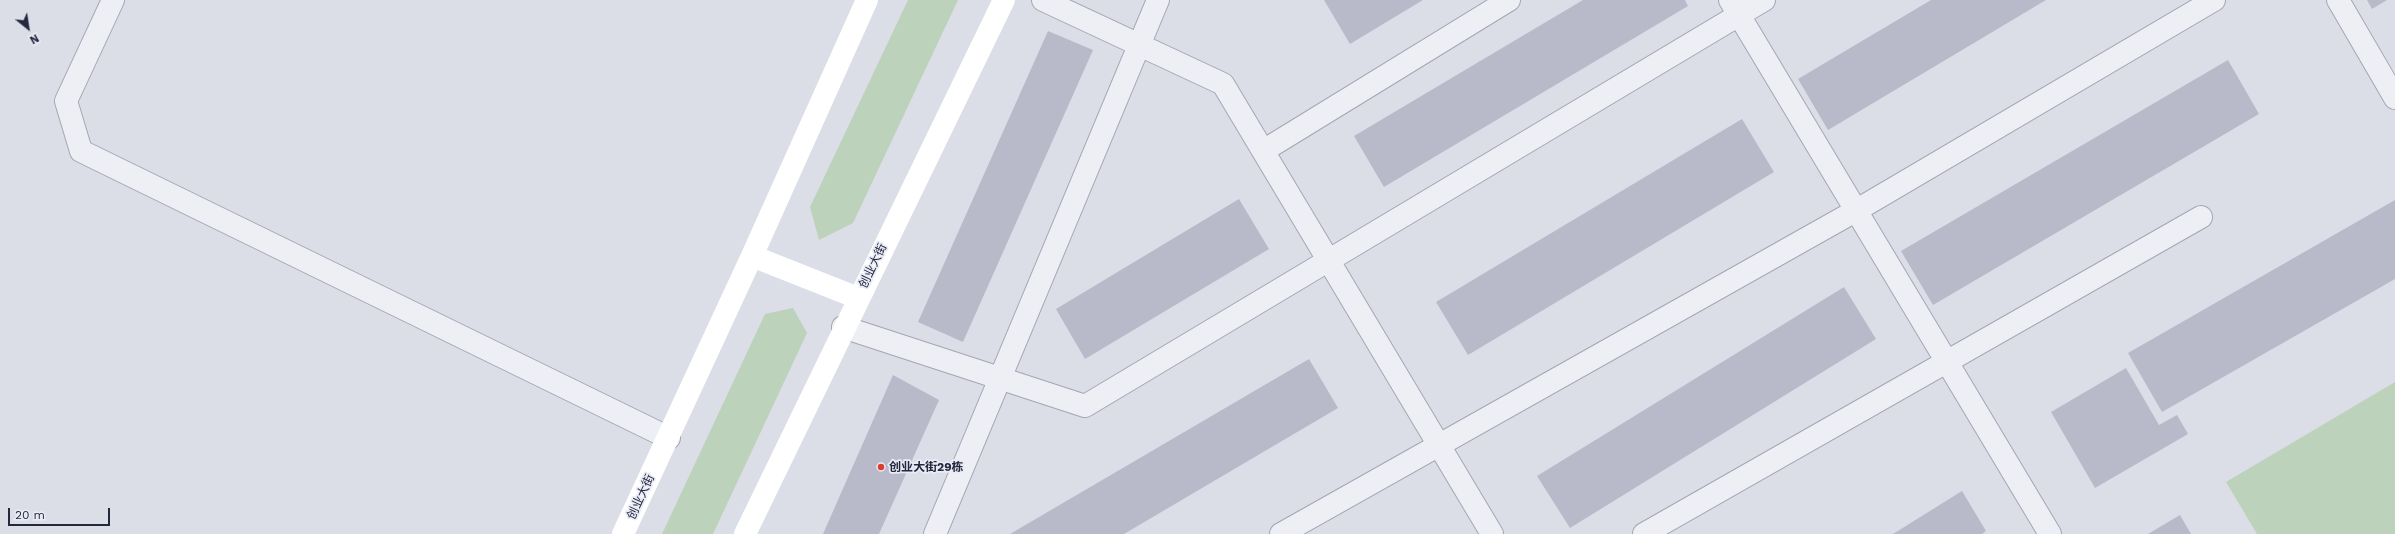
<!DOCTYPE html>
<meta charset="utf-8">
<style>
body{margin:0}
#map{position:relative;width:2395px;height:534px;overflow:hidden;background:#dbdde7;font-family:"Work Sans",sans-serif}
canvas{display:block}
.north{position:absolute;left:8px;top:8px;width:40px;height:40px;-webkit-text-stroke:3px #eaecf5;paint-order:stroke;rotate:150deg;font-size:11px;font-weight:700;line-height:16px;text-align:center;color:#24273e}
.north::after{content:'';display:block;margin:auto;width:14px;height:18px;background:#24273e;clip-path:polygon(50% 0,100% 100%,50% 72%,0 100%)}
.scale{position:absolute;left:8px;top:508px;width:102px;height:18px;box-sizing:border-box;border:2px solid #24273e;border-top:0;padding-left:5px;font-size:12px;line-height:14px;white-space:nowrap;color:#24273e;-webkit-text-stroke:3px #eaecf5;paint-order:stroke}
</style>
<div id="map">
<canvas width="2395" height="534"></canvas>
<div class="north">N</div>
<div class="scale">20 m</div>
</div>
<script>
const c = document.querySelector('canvas').getContext('2d');
c.lineJoin = 'round';
function fillPath(path, color) {
  c.fillStyle = color;
  c.fill(path, 'evenodd');
}
function poly(rows) {
  const path = new Path2D();
  for (const r of rows) {
    path.moveTo(r[0], r[1]);
    for (let i = 2; i < r.length; i += 2) path.lineTo(r[i], r[i + 1]);
  }
  return path;
}
function strokePath(path, color, width, dash) {
  c.strokeStyle = color;
  c.lineWidth = width;
  c.lineCap = dash ? 'butt' : 'round';
  c.setLineDash(dash || []);
  c.stroke(path);
}
function label(font, color, halo, rows, align = 'center') {
  c.font = font + ' "Work Sans","Noto Sans SC",sans-serif';
  c.lineWidth = 3.5;
  c.setLineDash([]);
  c.textBaseline = 'middle';
  c.strokeStyle = halo;
  c.fillStyle = color;
  for (const [text, x, y, turn = 0] of rows) {
    c.save();
    c.translate(x, y);
    c.rotate((+turn || 0) * Math.PI / 180);
    c.textAlign = isNaN(turn) ? turn : align;
    if (halo) c.strokeText(text, 0, 0);
    c.fillText(text, 0, 0);
    c.restore();
  }
}
fillPath(poly([
 [908,0,958,0,853,223,819,240,810,207],
 [793,308,807,333,713,534,662,534,765,314],
 [2395,382,2395,534,2257,534,2226,482]
]), '#bcd2bb');
fillPath(poly([
 [1324,0,1423,0,1350,44],
 [1583,0,1685,0,1688,6,1384,187,1354,136],
 [1931,0,2046,0,1828,130,1798,79],
 [2367,0,2387,0,2372,9],
 [1048,31,1093,50,963,342,918,322],
 [2228,60,2259,114,1933,305,1901,251],
 [1742,119,1774,172,1468,355,1436,302],
 [1239,199,1269,249,1085,359,1056,309],
 [2395,200,2395,279,2162,412,2128,353],
 [1844,287,1876,339,1570,528,1537,476],
 [1309,359,1338,408,1124,534,1010,534],
 [2126,368,2159,425,2177,415,2188,434,2095,488,2051,412],
 [893,375,939,400,879,534,823,534],
 [1962,491,1986,531,1982,534,1893,534],
 [2180,515,2191,534,2148,534]
]), '#b8baca');
const street = poly([
 [113,0,66,101,81,151,669,438],
 [1043,0,1223,84,1492,534],
 [1730,0,2050,534],
 [2338,0,2395,98],
 [1263,151,1509,0],
 [843,327,1085,406,1764,0],
 [935,534,1158,0],
 [1281,534,1857,210,2214,0],
 [1644,534,2201,217]
]);
strokePath(street, '#a4a6b4', 24);
strokePath(street, '#eeeff5', 22);
strokePath(poly([
 [752,256,858,298],
 [623,534,752,256,867,0],
 [745,534,1004,0]
]), '#fff', 22);
for (const [x, y, r, color] of [
 [881,467,4,"#db3e31"]
]) {
  const dot = new Path2D();
  dot.arc(x, y, r, 0, 2 * Math.PI);
  c.fillStyle = color;
  c.fill(dot);
  strokePath(dot, '#eaecf5', 1.5);
}
label('12px', '#24273e', '#eaecf5', [
 ["创业大街",873,266,-64],
 ["创业大街",641,497,-65]
]);
label('bold 12px', '#24273e', '#eaecf5', [
 ["创业大街29栋",889,467]
], 'left');
</script>
